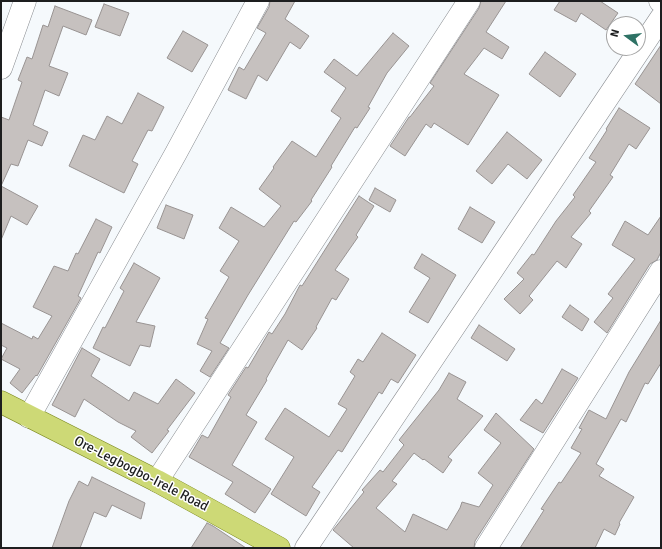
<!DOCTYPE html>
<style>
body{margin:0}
#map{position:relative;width:662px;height:549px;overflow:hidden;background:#f5f9fc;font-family:Signika,sans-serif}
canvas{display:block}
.frame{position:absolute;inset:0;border:2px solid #1d1e1f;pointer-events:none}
.north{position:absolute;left:606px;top:16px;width:40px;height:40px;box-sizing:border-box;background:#fff;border:1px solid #a5a5a5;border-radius:50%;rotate:285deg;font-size:11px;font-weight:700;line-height:16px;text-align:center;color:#1d1e1f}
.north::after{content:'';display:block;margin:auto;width:14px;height:18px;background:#2e7265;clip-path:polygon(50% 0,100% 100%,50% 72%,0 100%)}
</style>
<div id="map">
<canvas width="662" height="549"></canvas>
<div class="frame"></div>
<div class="north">N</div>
</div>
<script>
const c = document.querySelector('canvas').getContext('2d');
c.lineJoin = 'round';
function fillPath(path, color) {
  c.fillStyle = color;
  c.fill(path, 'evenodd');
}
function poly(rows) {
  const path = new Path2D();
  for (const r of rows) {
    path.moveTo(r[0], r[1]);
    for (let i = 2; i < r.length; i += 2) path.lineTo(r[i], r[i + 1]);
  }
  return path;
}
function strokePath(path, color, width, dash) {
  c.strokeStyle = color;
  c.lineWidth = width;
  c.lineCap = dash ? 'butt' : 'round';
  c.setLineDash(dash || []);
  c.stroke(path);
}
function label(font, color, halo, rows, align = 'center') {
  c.font = font + ' Signika,sans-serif';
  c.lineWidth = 3;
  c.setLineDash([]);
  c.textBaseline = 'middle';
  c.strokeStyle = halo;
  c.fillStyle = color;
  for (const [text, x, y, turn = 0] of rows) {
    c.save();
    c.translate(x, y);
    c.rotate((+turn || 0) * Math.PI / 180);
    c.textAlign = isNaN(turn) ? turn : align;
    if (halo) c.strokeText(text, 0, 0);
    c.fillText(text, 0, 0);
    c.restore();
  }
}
const building = poly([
 [270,1,295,1,285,19,309,36,300,49,290,42,267,81,258,75,246,99,228,90,239,67,244,70,266,33,257,28,269,7,270,1],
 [481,1,506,1,486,32,509,47,502,59,484,48,464,74,499,95,468,145,434,123,431,128,426,124,405,156,390,146,409,117,410,117,434,86,430,83,479,8,481,1],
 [560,1,600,1,618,13,606,30,581,13,576,22,554,10,560,1],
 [104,4,129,13,120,36,95,27,104,4],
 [55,6,92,20,86,35,63,26,49,66,68,73,59,96,45,90,33,125,48,132,42,146,28,140,18,166,11,164,1,186,38,206,27,225,11,216,1,240,1,117,9,120,22,82,18,80,27,57,32,59,43,25,48,27,55,6],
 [183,31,208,45,192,72,167,58,183,31],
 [393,33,409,46,387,73,368,107,370,108,357,128,355,127,331,166,332,167,311,200,312,201,296,222,294,221,248,295,220,343,229,348,210,377,200,371,212,351,197,344,208,319,205,318,229,277,220,271,239,241,219,228,231,207,264,227,281,206,259,189,274,168,273,167,292,141,316,157,341,118,331,111,346,88,324,72,334,59,357,76,393,33],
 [661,45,661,104,635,84,661,45],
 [545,52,576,74,560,97,529,74,545,52],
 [138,93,164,107,152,131,148,130,132,161,138,164,124,193,69,166,83,135,95,140,107,116,122,124,138,93],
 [619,108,650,128,636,149,629,144,610,175,613,177,589,211,591,213,571,237,582,244,566,268,557,261,529,296,533,300,520,314,504,299,524,279,517,273,532,254,534,255,556,221,575,197,573,195,596,162,589,158,607,130,606,129,619,108],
 [507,132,542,160,527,179,508,164,492,184,476,171,507,132],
 [375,188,396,200,390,212,369,200,375,188],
 [359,196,374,206,356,235,358,237,335,270,349,279,336,300,332,298,316,327,317,328,302,350,288,340,266,379,267,380,246,415,257,422,232,465,271,489,255,513,225,494,233,482,189,457,202,435,208,438,231,397,228,395,246,367,248,368,269,332,272,334,285,314,300,285,302,286,359,196],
 [166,205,193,215,184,239,157,228,166,205],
 [470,207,495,222,482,243,458,229,470,207],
 [661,216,661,252,657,260,650,264,607,333,594,322,613,298,608,294,635,259,612,245,625,221,648,235,661,216],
 [96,219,112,227,100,253,98,252,78,296,81,298,37,376,36,375,22,393,10,383,20,369,1,359,7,348,1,345,1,323,32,339,33,336,38,339,52,316,33,307,54,266,68,271,76,253,78,254,96,219],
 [422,254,456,275,428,323,409,312,430,278,414,268,422,254],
 [134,263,160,278,136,322,155,326,150,347,140,345,130,366,93,348,103,327,105,328,124,291,120,288,134,263],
 [570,305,589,319,582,331,562,317,570,305],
 [661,320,661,363,648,384,645,383,626,422,621,419,596,464,604,469,599,476,634,497,619,523,620,524,615,535,604,529,595,548,520,548,544,510,541,509,559,482,561,483,581,453,571,448,582,429,579,428,589,410,606,419,629,372,661,320],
 [479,325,515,349,507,361,471,338,479,325],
 [382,333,416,355,398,383,391,379,382,394,379,392,342,452,338,450,312,487,320,492,306,516,271,494,294,457,265,439,285,408,329,437,347,409,338,404,355,376,350,372,358,359,363,362,382,333],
 [82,348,100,359,91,376,129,401,134,392,158,404,176,379,195,393,167,430,169,431,152,453,131,437,136,431,118,422,84,399,75,417,52,405,82,348],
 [562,369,578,378,543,433,520,420,536,399,542,404,562,369],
 [449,373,466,382,457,399,483,416,448,457,452,460,443,473,424,459,423,460,414,453,392,481,397,484,376,508,405,532,413,514,447,530,460,508,462,502,479,507,493,485,478,473,501,443,484,430,496,413,534,449,475,541,474,548,354,548,333,530,364,492,362,490,380,470,383,472,404,445,399,440,439,390,449,373],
 [92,477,145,503,141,519,112,505,106,517,94,512,80,548,52,548,69,501,79,481,88,486,92,477],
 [207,523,213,526,246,548,191,548,207,523]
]);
fillPath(building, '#c6c1bf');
strokePath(building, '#989392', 1);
const minor = poly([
 [660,1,661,1],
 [1,68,25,1],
 [29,417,176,153,258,1],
 [157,481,469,1],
 [306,548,661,18],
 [486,548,661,271]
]);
const major = poly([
 [1,402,157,481,279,548]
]);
strokePath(minor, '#8a8d91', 23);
strokePath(major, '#7a871c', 23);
strokePath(minor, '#fff', 22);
strokePath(major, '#cdd976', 22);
label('14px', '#1d1e1f', '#fff', [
 ["Ore-Legbogbo-Irele Road",141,474,27]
]);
</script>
